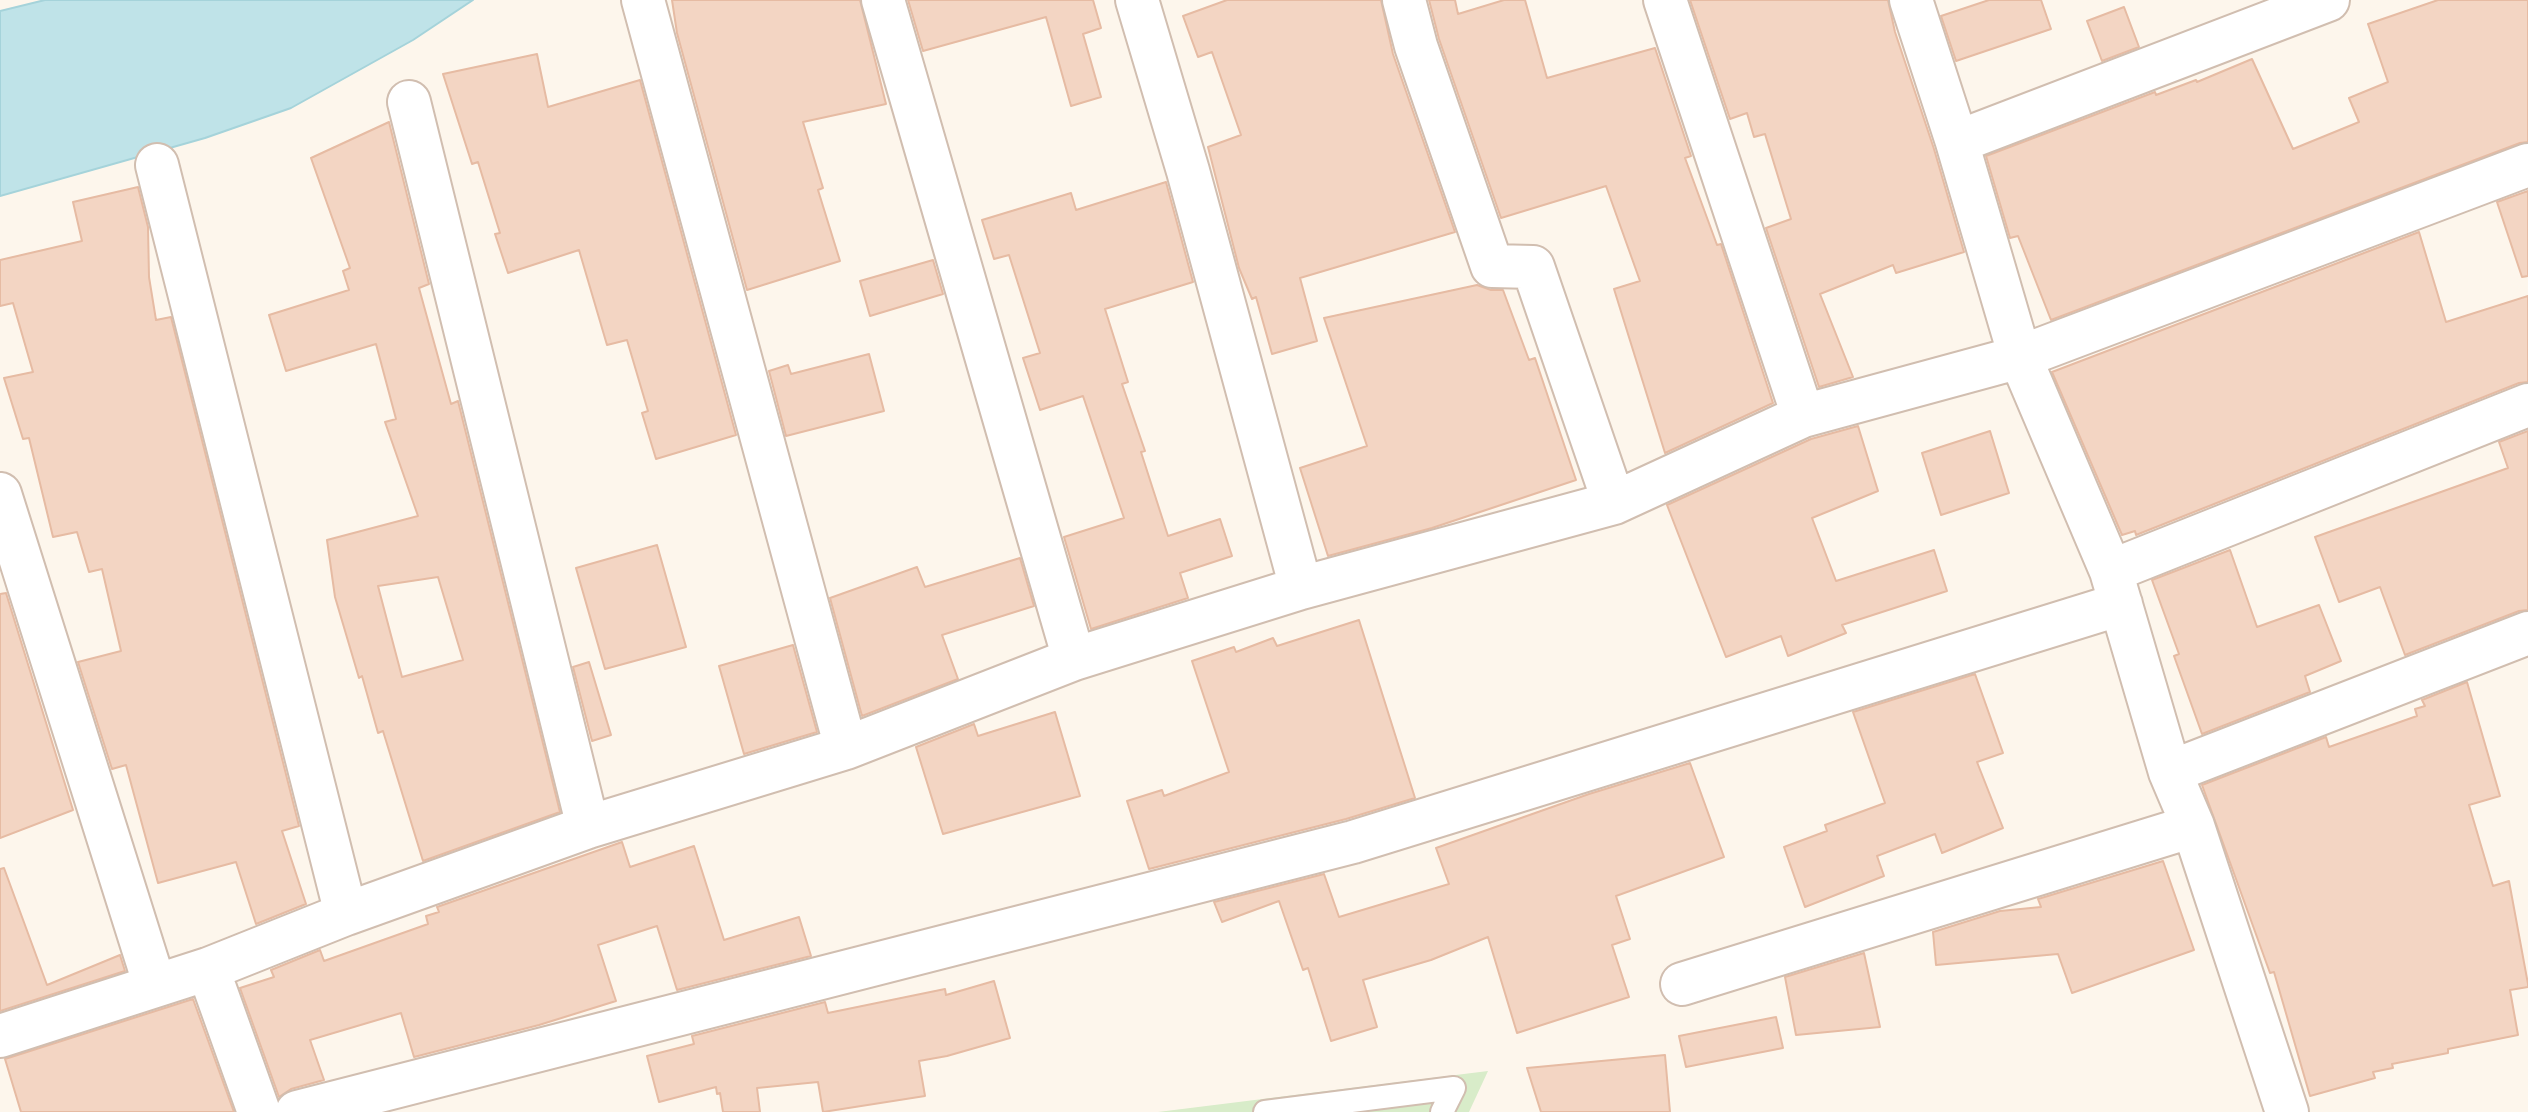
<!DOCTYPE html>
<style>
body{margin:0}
canvas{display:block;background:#fdf6ec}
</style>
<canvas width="2528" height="1112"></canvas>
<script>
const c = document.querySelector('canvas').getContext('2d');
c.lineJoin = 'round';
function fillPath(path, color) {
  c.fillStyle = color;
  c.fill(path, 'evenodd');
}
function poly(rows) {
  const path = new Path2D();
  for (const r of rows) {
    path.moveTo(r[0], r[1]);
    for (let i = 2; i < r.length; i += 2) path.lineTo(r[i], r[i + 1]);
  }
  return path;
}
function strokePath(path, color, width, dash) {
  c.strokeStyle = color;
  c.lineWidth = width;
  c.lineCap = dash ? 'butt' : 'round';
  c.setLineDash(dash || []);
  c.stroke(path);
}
fillPath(poly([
 [1488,1071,1469,1112,1158,1112]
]), '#d8ecc9');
const water = poly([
 [45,0,473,0,413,40,291,108,205,138,0,196,0,11,45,0]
]);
fillPath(water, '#bfe3e8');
strokePath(water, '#a5d3da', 2);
const building = poly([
 [672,0,860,0,886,104,803,122,823,188,818,190,840,261,747,290,677,33,672,0],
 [908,0,1093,0,1101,28,1083,34,1101,97,1071,106,1046,17,923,51,908,0],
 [1227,0,1381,0,1393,54,1455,232,1300,278,1317,341,1272,354,1256,297,1252,299,1239,268,1208,147,1241,135,1212,52,1198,57,1183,16,1227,0],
 [1429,0,1455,0,1458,14,1504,0,1525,0,1547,78,1655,48,1691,156,1685,158,1717,245,1721,244,1773,403,1665,453,1614,289,1640,281,1606,186,1501,218,1439,39,1429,0],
 [1690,0,1888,0,1895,32,1934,149,1964,252,1896,273,1893,265,1820,294,1853,377,1819,387,1766,228,1791,219,1765,134,1754,137,1747,113,1730,119,1690,0],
 [1989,0,2041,0,2051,29,1956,61,1941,16,1989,0],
 [2438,0,2528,0,2528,142,2520,143,2051,320,2018,236,2010,238,1986,156,2155,92,2156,95,2196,80,2197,82,2252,59,2293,149,2359,122,2349,98,2388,82,2368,24,2438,0],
 [2124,7,2139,47,2102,61,2087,21,2124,7],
 [537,54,548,107,640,80,736,435,656,459,642,413,648,411,627,340,607,345,579,250,508,273,495,234,500,233,478,162,472,164,443,74,537,54],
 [389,122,429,284,419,288,451,404,458,401,560,812,423,861,383,731,378,733,362,676,359,678,335,597,327,540,418,516,385,422,396,419,376,344,286,371,269,315,349,290,343,271,350,268,311,158,389,122],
 [438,577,463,660,402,677,378,586,438,577],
 [1166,182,1193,282,1105,309,1128,382,1122,384,1145,451,1141,452,1168,536,1220,519,1232,556,1180,573,1188,598,1091,629,1064,537,1124,518,1083,396,1040,410,1023,358,1040,353,1009,255,994,259,982,220,1071,193,1076,210,1166,182],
 [138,187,148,227,149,277,156,320,171,317,299,826,282,831,306,904,256,924,236,862,158,883,126,765,112,769,78,662,121,651,102,569,89,572,77,532,53,537,29,438,23,439,4,378,33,372,13,303,0,306,0,260,82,241,73,202,138,187],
 [2528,191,2528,276,2522,277,2497,202,2528,191],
 [2419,232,2446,322,2528,296,2528,382,2519,383,2136,535,2135,531,2122,535,2052,372,2419,232],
 [933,260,943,294,870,316,860,281,933,260],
 [1477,285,1491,290,1503,290,1529,360,1535,358,1576,480,1432,528,1328,556,1300,468,1367,446,1324,318,1477,285],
 [869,354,884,411,786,436,769,371,788,365,791,374,869,354],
 [1858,426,1878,491,1812,518,1836,581,1934,550,1947,591,1842,625,1846,633,1788,656,1781,636,1726,657,1667,505,1811,439,1858,426],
 [1990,431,2009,493,1941,515,1922,453,1990,431],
 [2528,431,2528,610,2519,611,2405,655,2380,587,2339,602,2315,537,2508,468,2499,442,2528,431],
 [657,545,686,647,605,669,576,568,657,545],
 [2230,550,2257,627,2319,605,2341,661,2305,676,2310,692,2202,734,2174,656,2179,654,2152,580,2230,550],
 [1020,558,1034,606,942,635,958,679,862,716,830,598,917,567,925,587,1020,558],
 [6,593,73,810,0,838,0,594,6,593],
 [1359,620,1415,798,1346,819,1149,869,1127,801,1162,790,1164,796,1229,772,1192,661,1234,647,1236,652,1273,638,1277,646,1359,620],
 [793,645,817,732,744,754,719,666,793,645],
 [589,662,611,735,592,741,573,667,589,662],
 [1975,674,2003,753,1977,762,2003,828,1942,853,1935,834,1877,856,1884,876,1805,907,1784,847,1827,831,1825,825,1885,803,1853,712,1975,674],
 [2467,682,2500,796,2469,805,2493,886,2509,881,2528,984,2528,987,2510,990,2518,1035,2448,1049,2448,1053,2392,1064,2393,1068,2373,1072,2375,1078,2310,1096,2274,972,2270,973,2202,785,2326,737,2329,747,2417,716,2415,709,2425,706,2422,700,2467,682],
 [1055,712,1080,796,943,834,916,747,974,724,978,736,1055,712],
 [1690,763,1724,857,1616,896,1630,939,1612,945,1629,997,1517,1033,1488,937,1431,960,1363,980,1377,1027,1331,1041,1308,968,1303,970,1279,901,1222,922,1214,902,1324,874,1339,917,1449,884,1436,848,1589,794,1690,763],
 [622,842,630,867,694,846,724,940,799,917,811,956,677,990,657,926,598,945,616,1001,539,1025,414,1057,401,1013,310,1040,324,1080,291,1089,279,1097,240,988,274,977,271,970,320,950,324,961,428,924,426,916,439,912,437,907,622,842],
 [2163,861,2194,950,2072,993,2058,954,1936,965,1933,932,2000,911,2041,907,2038,899,2163,861],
 [4,868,47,985,120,955,125,971,0,1011,0,869,4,868],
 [1864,953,1880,1027,1796,1035,1785,977,1864,953],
 [994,981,1010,1038,947,1056,919,1061,925,1096,823,1112,818,1082,757,1088,760,1112,723,1112,720,1093,717,1094,716,1087,659,1102,647,1056,694,1044,692,1036,825,1002,828,1013,945,989,946,995,994,981],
 [193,999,234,1112,21,1112,5,1059,193,999],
 [1776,1017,1783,1048,1686,1067,1679,1036,1776,1017],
 [1665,1055,1670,1112,1541,1112,1527,1068,1665,1055]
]);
fillPath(building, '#f3d5c3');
strokePath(building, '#e6bba3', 2);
const lane = poly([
 [1265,1112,1454,1088,1442,1112]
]);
const street = poly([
 [643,0,846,748],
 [883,0,1074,659],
 [1137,0,1188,171,1301,588],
 [1404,0,1416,46,1492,266,1533,267,1614,503],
 [1665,0,1803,416],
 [1911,0,1957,142,2020,357,2111,571,2170,772,2193,826,2287,1112],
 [409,102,588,827],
 [1957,142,2328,0],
 [157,165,346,914],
 [0,494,155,986],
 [2111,571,2528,405],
 [2170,772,2528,633],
 [208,969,259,1112],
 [1682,984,2193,826],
 [0,1036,208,969,346,914,588,827,846,748,1074,659,1301,588,1614,503,1803,416,2020,357,2528,165],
 [297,1112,1353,842,2121,604]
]);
strokePath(lane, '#d1beb0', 26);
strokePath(street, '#d1beb0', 46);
strokePath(lane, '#fff', 22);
strokePath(street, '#fff', 42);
</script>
